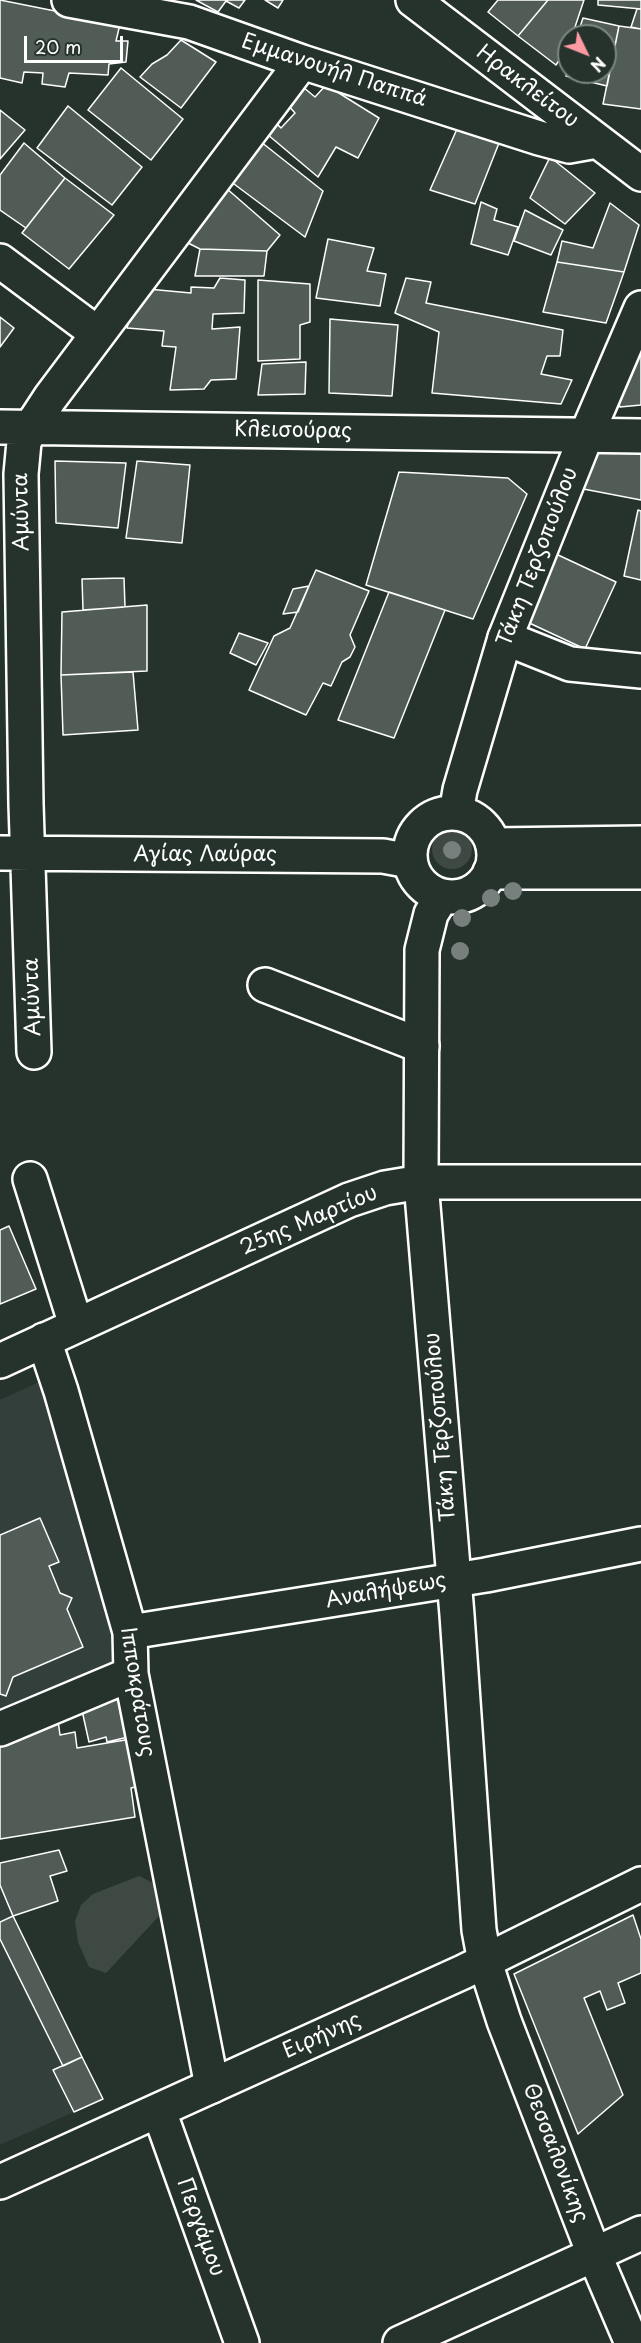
<!DOCTYPE html>
<meta charset="utf-8">
<style>
body{margin:0}
#map{position:relative;width:641px;height:2343px;overflow:hidden;background:#26332d;font-family:"Playpen Sans",sans-serif}
canvas{display:block}
.north{position:absolute;left:557px;top:24px;width:60px;height:60px;box-sizing:border-box;background:#26332d;border:2px solid #7d8581;border-radius:50%;rotate:133deg;font-size:16px;font-weight:700;line-height:24px;text-align:center;color:#fff}
.north::after{content:'';display:block;margin:auto;width:21px;height:27px;background:#ff9aa2;clip-path:polygon(50% 0,100% 100%,50% 72%,0 100%)}
.scale{position:absolute;left:24px;top:36px;width:99px;height:27px;box-sizing:border-box;border:3px solid #fff;border-top:0;padding-left:8px;font-size:18px;line-height:21px;white-space:nowrap;color:#fff;-webkit-text-stroke:4px #26332d;paint-order:stroke}
</style>
<div id="map">
<canvas width="641" height="2343"></canvas>
<div class="north">N</div>
<div class="scale">20 m</div>
</div>
<script>
const c = document.querySelector('canvas').getContext('2d');
c.lineJoin = 'round';
function fillPath(path, color) {
  c.fillStyle = color;
  c.fill(path, 'evenodd');
}
function poly(rows) {
  const path = new Path2D();
  for (const r of rows) {
    if (r.length === 3) {
      path.moveTo(r[0] + r[2], r[1]);
      path.arc(r[0], r[1], r[2], 0, 2 * Math.PI);
      continue;
    }
    path.moveTo(r[0], r[1]);
    for (let i = 2; i < r.length; i += 2) path.lineTo(r[i], r[i + 1]);
  }
  return path;
}
function strokePath(path, color, width, dash) {
  c.strokeStyle = color;
  c.lineWidth = width;
  c.lineCap = dash ? 'butt' : 'round';
  c.setLineDash(dash || []);
  c.stroke(path);
}
function label(font, color, halo, rows, align = 'center') {
  c.font = font + ' "Playpen Sans",sans-serif';
  c.lineWidth = 4.5;
  c.setLineDash([]);
  c.textBaseline = 'middle';
  c.strokeStyle = halo;
  c.fillStyle = color;
  for (const [text, x, y, turn = 0] of rows) {
    c.save();
    c.translate(x, y);
    c.rotate((+turn || 0) * Math.PI / 180);
    c.textAlign = isNaN(turn) ? turn : align;
    if (halo) c.strokeText(text, 0, 0);
    c.fillText(text, 0, 0);
    c.restore();
  }
}
fillPath(poly([
 [41,1381,127,1667,0,1724,0,1400],
 [0,1885,21,1932,103,2099,0,2145]
]), '#333f3a');
fillPath(poly([
 [452,849,20],
 [139,1876,155,1884,161,1898,160,1915,106,1973,89,1967,78,1942,75,1921,81,1905,93,1894]
]), '#3e4944');
const building = poly([
 [0,0,120,24,116,41,128,41,126,62,109,64,108,75,69,73,65,87,42,84,43,73,24,72,22,83,0,78,0,0],
 [196,0,245,0,239,8,226,1,218,12,196,0],
 [265,0,283,0,278,8,265,0],
 [498,0,548,0,518,36,488,12,498,0],
 [548,0,584,0,572,36,569,36,569,45,556,65,518,36,548,0],
 [598,0,641,0,641,9,598,5,598,0],
 [637,9,641,9,641,29,631,27,637,9],
 [583,18,619,26,607,86,566,76,569,64,569,72,605,72,605,36,577,36,583,18],
 [619,26,641,29,641,109,603,104,619,26],
 [181,40,216,62,181,108,140,77,152,64,167,55,181,40],
 [121,68,183,119,151,160,88,110,121,68],
 [326,85,379,118,358,158,336,147,318,177,261,129,273,120,281,128,295,113,286,103,303,87,315,97,326,85],
 [68,106,142,167,112,205,37,148,68,106],
 [0,110,25,130,0,159,0,110],
 [457,129,499,143,475,204,430,190,457,129],
 [256,138,323,191,305,237,226,178,256,138],
 [24,143,65,178,26,228,0,210,0,175,24,143],
 [550,157,595,193,565,224,530,198,550,157],
 [65,178,114,215,69,269,22,233,65,178],
 [226,188,280,235,267,251,200,249,184,241,226,188],
 [481,202,497,209,494,220,518,227,508,255,471,244,481,202],
 [610,203,639,225,624,272,557,262,562,241,593,248,610,203],
 [525,210,563,230,551,255,514,241,525,210],
 [328,239,374,248,367,271,386,274,380,306,316,298,328,239],
 [200,249,267,251,264,276,195,276,200,249],
 [557,262,624,272,606,323,543,312,557,262],
 [220,278,245,280,244,313,213,314,212,329,240,327,236,379,211,380,204,389,170,390,176,347,162,346,164,331,127,328,137,288,191,293,191,287,214,288,220,278],
 [406,278,431,282,426,303,563,330,560,356,547,356,541,374,572,380,561,404,432,393,439,332,395,313,406,278],
 [258,280,310,284,310,322,300,325,300,359,258,361,258,280],
 [0,317,14,328,0,347,0,317],
 [330,319,398,325,392,396,329,393,330,319],
 [641,326,641,405,620,407,614,388,641,326],
 [306,362,305,394,258,395,262,364,306,362],
 [589,445,641,445,641,500,573,487,589,445],
 [55,461,126,463,118,528,56,523,55,461],
 [137,461,190,465,182,543,126,538,137,461],
 [399,472,508,478,527,494,473,619,366,585,399,472],
 [638,510,641,511,641,580,624,576,638,510],
 [556,554,616,582,585,649,525,621,556,554],
 [316,570,369,591,350,635,355,647,350,657,342,662,331,686,323,683,306,715,249,690,274,636,290,628,316,570],
 [124,578,125,607,83,610,82,579,124,578],
 [309,586,298,612,283,614,293,589,309,586],
 [389,592,445,610,394,738,338,720,389,592],
 [147,605,147,671,61,675,62,612,147,605],
 [239,633,268,643,256,665,230,653,239,633],
 [133,672,138,730,63,735,61,675,133,672],
 [9,1226,36,1289,0,1304,0,1230,9,1226],
 [40,1518,59,1562,49,1566,60,1593,72,1598,67,1609,83,1647,13,1677,6,1696,0,1694,0,1535,40,1518],
 [116,1688,128,1737,107,1742,106,1737,89,1742,79,1697,116,1688],
 [57,1713,60,1735,75,1732,77,1748,137,1738,144,1785,131,1788,135,1817,0,1839,0,1740,57,1713],
 [59,1850,67,1871,50,1876,58,1901,13,1916,0,1885,0,1863,59,1850],
 [633,1915,641,1939,641,1973,618,1983,625,2003,607,2010,600,1991,584,1998,623,2095,578,2134,514,1974,633,1915],
 [13,1916,82,2057,63,2066,0,1939,0,1922,13,1916],
 [82,2057,103,2099,74,2112,53,2070,82,2057]
]);
fillPath(building, '#515c57');
strokePath(building, '#fff', 1.5);
const minor = poly([
 [69,0,189,22,302,62,539,138,569,146,597,141],
 [413,0,641,174],
 [0,261,98,334],
 [0,427,641,436],
 [505,638,570,664,641,671],
 [493,845,641,843],
 [0,853,383,856,410,861],
 [490,872,641,872],
 [265,985,422,1046],
 [34,1052,26,804,21,474,24,442,31,427,50,398,302,62],
 [30,1179,76,1325],
 [44,1340,61,1391,130,1632,131,1674,212,2086],
 [130,1632,486,1575,641,1544],
 [0,1729,131,1674],
 [159,2111,242,2343],
 [400,2343,641,2233]
]);
const major = poly([
 [456,813,460,790,505,638,586,436,641,308],
 [452,855,42],
 [442,896,431,914,422,950,421,1182,457,1615,479,1930,485,1962,504,2021,594,2254,632,2343],
 [0,1361,349,1200,385,1188,421,1182,641,1182],
 [0,2182,463,1972,641,1884]
]);
strokePath(minor, '#fff', 38);
strokePath(major, '#fff', 38);
strokePath(minor, '#26332d', 33);
strokePath(major, '#26332d', 33);
c.fillStyle = '#78807d';
for (const [x, y] of [
 [452,850],
 [513,891],
 [491,898],
 [462,918],
 [460,951]
]) {
  c.beginPath();
  c.arc(x, y, 9, 0, 2 * Math.PI);
  c.fill();
}
label('21px', '#fff', '#26332d', [
 ["Εμμανουήλ Παππά",334,71,18],
 ["Ηρακλείτου",527,87,37],
 ["Κλεισούρας",293,431,1],
 ["Αμύντα",22,512,-91],
 ["Τάκη Τερζοπούλου",538,557,-69],
 ["Αγίας Λαύρας",205,855],
 ["Αμύντα",33,997,-92],
 ["25ης Μαρτίου",309,1221,-23],
 ["Τάκη Τερζοπούλου",441,1427,-95],
 ["Αναλήψεως",386,1591,-10],
 ["Ιπποκράτους",137,1692,81],
 ["Ειρήνης",322,2036,-24],
 ["Θεσσαλονίκης",555,2153,69],
 ["Περγάμου",200,2227,70]
]);
</script>
